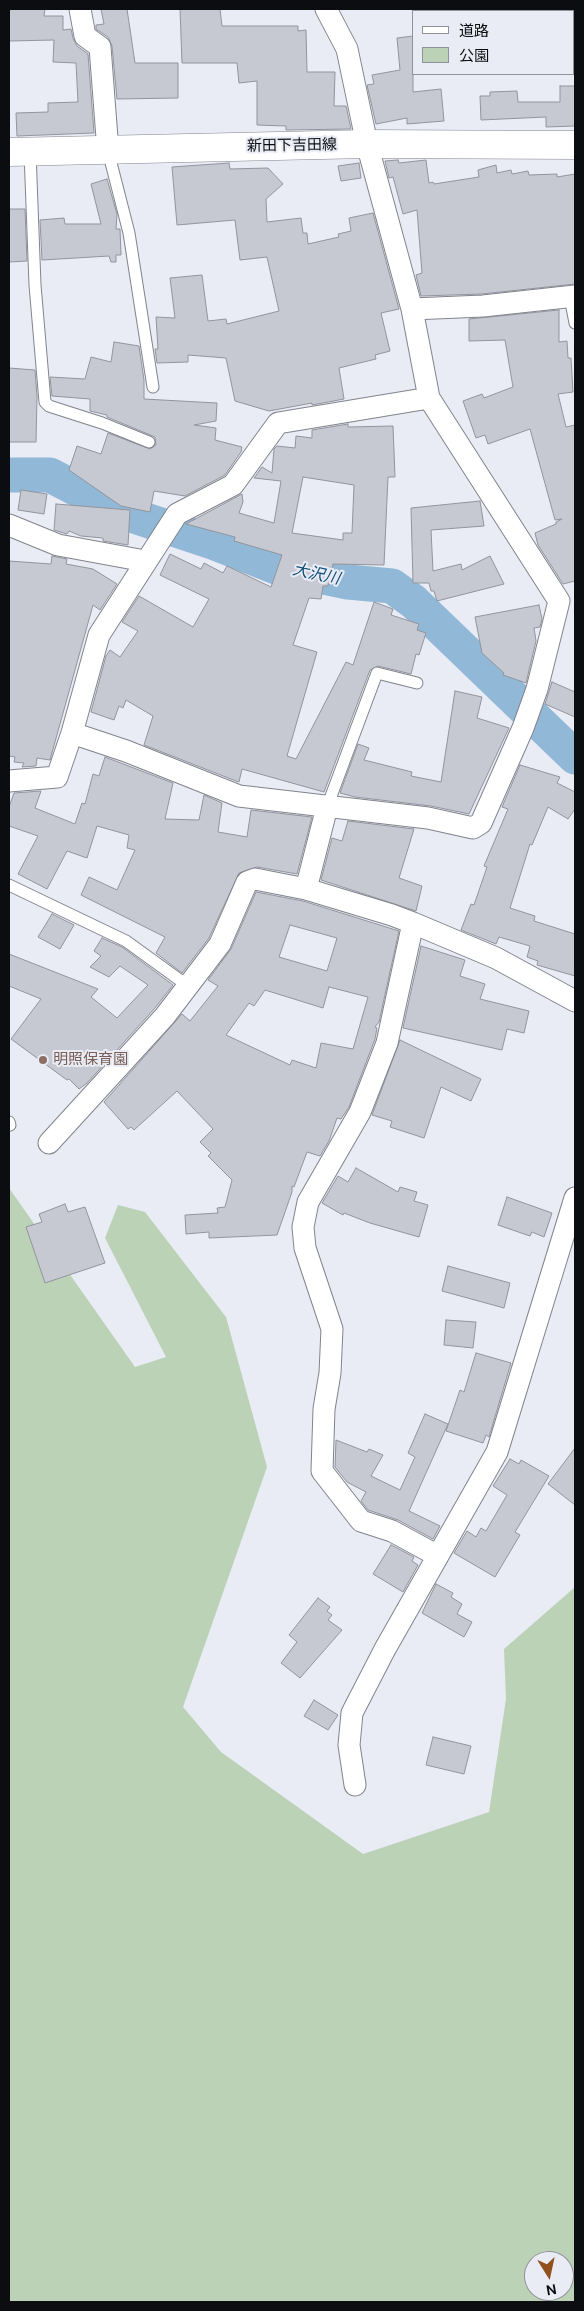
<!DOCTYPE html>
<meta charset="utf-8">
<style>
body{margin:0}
#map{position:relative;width:584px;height:2311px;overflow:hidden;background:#e9ebf5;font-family:"DM Sans","Noto Sans JP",sans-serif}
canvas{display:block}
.frame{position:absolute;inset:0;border:10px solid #0c0d10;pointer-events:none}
.legend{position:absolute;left:412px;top:10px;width:162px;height:65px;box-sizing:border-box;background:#e9ebf5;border:1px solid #919299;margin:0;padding:6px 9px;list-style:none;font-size:15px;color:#0c0d10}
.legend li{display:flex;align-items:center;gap:10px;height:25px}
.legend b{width:25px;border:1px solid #919299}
.north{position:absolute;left:524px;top:2251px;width:50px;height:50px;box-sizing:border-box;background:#e9ebf5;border:1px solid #919299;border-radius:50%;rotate:170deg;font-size:14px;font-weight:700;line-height:20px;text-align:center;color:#0c0d10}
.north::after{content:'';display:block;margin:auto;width:18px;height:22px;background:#91501c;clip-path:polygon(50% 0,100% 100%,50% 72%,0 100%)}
</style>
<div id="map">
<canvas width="584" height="2311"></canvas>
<div class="frame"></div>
<ul class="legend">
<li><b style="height:6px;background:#fff"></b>道路</li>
<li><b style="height:14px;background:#bbd2b7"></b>公園</li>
</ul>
<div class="north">N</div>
</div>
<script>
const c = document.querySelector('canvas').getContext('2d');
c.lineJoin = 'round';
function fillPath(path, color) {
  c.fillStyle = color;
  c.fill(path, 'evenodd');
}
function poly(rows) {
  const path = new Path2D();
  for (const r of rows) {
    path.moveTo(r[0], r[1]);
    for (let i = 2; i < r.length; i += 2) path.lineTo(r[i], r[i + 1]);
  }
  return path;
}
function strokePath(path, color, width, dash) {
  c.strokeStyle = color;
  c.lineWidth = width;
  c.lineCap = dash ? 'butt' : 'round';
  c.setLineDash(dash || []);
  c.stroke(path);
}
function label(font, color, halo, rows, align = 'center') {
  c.font = font + ' "DM Sans","Noto Sans JP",sans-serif';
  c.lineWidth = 4;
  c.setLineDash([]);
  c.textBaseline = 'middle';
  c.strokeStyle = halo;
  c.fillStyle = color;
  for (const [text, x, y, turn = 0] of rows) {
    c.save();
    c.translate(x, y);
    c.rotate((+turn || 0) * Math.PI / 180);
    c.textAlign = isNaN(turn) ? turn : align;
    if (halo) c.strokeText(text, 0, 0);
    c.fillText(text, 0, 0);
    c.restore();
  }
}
fillPath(poly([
 [9,1188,135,1367,166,1357,105,1238,118,1205,145,1212,226,1317,267,1467,183,1707,221,1752,363,1854,489,1812,506,1699,504,1649,575,1587,575,2302,9,2302],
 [534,2261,564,2261,564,2291,534,2291]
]), '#bbd2b7');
strokePath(poly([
 [9,475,50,475,119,511,215,543,276,567,348,582,392,586,414,602,575,757]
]), '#92b8d8', 35);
const building = poly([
 [9,9,45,9,44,16,63,16,63,30,71,29,73,38,77,46,88,54,94,133,17,136,16,113,48,112,48,103,78,102,76,63,53,62,54,40,9,41,9,9],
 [101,9,127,9,135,63,178,63,178,98,117,99,112,46,108,37,96,29,96,25,104,24,101,9],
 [180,9,220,9,222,26,298,26,298,31,306,30,307,72,335,72,334,106,346,106,351,129,286,130,286,126,257,125,257,81,239,83,237,63,182,63,180,9],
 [413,36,413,92,441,89,444,121,407,124,407,118,376,124,367,85,374,84,372,75,400,70,397,38,413,36],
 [560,86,575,86,575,126,546,127,546,117,481,120,480,96,490,96,490,92,517,91,518,102,560,102,560,86],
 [398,160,399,163,426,160,429,183,433,182,434,184,479,177,478,170,496,165,497,173,511,170,512,174,528,171,529,175,557,174,557,177,575,174,575,284,482,294,421,296,416,275,422,273,417,210,403,214,393,177,389,178,385,161,398,160],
 [229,163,230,169,268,168,283,184,266,199,267,222,301,218,303,233,307,233,308,244,339,237,338,234,351,231,349,218,373,213,399,309,381,313,390,351,375,355,376,359,339,368,344,399,312,405,312,403,269,411,235,401,226,358,188,355,188,362,157,363,155,349,158,349,156,317,175,318,170,278,202,275,208,321,226,319,227,324,279,311,267,257,240,260,235,220,177,225,172,167,229,163],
 [359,163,361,178,341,181,338,166,359,163],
 [107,179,117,214,116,229,120,229,121,255,116,255,116,262,111,262,109,256,42,260,40,220,64,218,65,224,101,224,91,184,107,179],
 [9,209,25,209,27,261,9,262,9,209],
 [559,310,559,342,567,341,568,358,571,358,573,392,558,394,566,427,575,425,575,581,563,584,538,545,535,533,556,524,556,522,562,519,555,520,530,429,488,444,485,435,476,438,463,401,482,394,484,398,513,387,505,340,469,341,469,319,559,310],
 [114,342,139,346,144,380,144,399,217,403,216,421,194,425,216,428,215,440,242,447,241,452,225,475,185,496,154,491,150,512,121,506,69,470,77,446,101,454,108,433,150,449,156,445,155,437,107,417,107,415,90,411,90,399,52,396,50,377,85,379,91,357,111,362,114,342],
 [9,368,35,370,37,396,36,442,9,442,9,368],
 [348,424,348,427,393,426,395,477,388,477,384,565,333,564,328,586,323,586,321,599,309,598,293,645,317,652,287,756,296,759,346,662,353,665,374,602,393,609,391,615,419,624,417,630,426,633,419,655,416,654,411,674,378,666,370,670,324,792,242,769,239,782,236,781,144,745,153,716,126,700,123,708,119,706,114,720,91,712,106,656,110,650,120,657,138,631,122,622,139,596,193,627,209,599,160,575,170,554,201,569,204,563,223,573,227,566,271,587,282,555,234,541,235,537,186,524,242,494,243,502,239,513,274,523,281,481,254,478,262,467,272,473,274,449,277,446,295,448,296,436,312,438,312,430,348,424],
 [303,477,354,485,352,533,343,533,343,540,292,533,303,477],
 [21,490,47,494,44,514,18,510,21,490],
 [480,501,484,526,431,530,433,571,461,564,462,570,490,556,504,584,437,601,434,591,431,591,429,583,413,583,411,508,480,501],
 [56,504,130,510,128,545,103,541,103,538,81,536,69,531,67,534,54,530,56,504],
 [52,556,67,559,66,564,93,569,117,584,100,610,93,605,50,760,37,758,36,766,22,767,24,763,14,762,15,757,9,756,9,561,51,564,52,556],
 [539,605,542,619,540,627,534,628,536,641,526,683,503,675,504,673,482,653,475,617,539,605],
 [552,682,575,692,575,717,545,704,552,682],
 [455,691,482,697,477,718,509,728,469,814,431,806,355,797,340,793,358,744,369,748,364,760,412,772,411,776,441,782,455,691],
 [105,757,173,783,165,819,199,820,204,795,222,803,218,832,247,837,251,810,312,817,297,874,257,867,239,873,209,938,182,973,156,953,165,937,81,895,89,877,117,890,135,850,127,848,129,835,97,826,87,858,67,851,47,889,18,874,38,836,9,826,9,807,14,793,41,791,35,808,75,824,82,803,85,804,93,774,99,776,105,757],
 [520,765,560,777,557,783,575,792,575,809,568,819,548,807,532,845,530,844,510,908,535,916,534,921,575,934,575,976,537,965,538,961,527,957,530,946,499,937,496,944,461,930,471,904,474,905,487,867,484,866,508,809,502,807,520,765],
 [348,821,414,829,399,878,422,886,416,911,321,880,332,838,342,841,348,821],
 [256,892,303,901,399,931,379,1022,375,1027,377,1028,375,1039,349,1107,341,1119,337,1118,329,1141,320,1156,307,1152,294,1187,292,1186,292,1192,277,1235,209,1238,209,1232,186,1234,185,1215,218,1213,217,1208,225,1207,232,1180,208,1156,211,1153,200,1142,213,1129,177,1091,134,1130,131,1127,128,1129,104,1102,182,1014,190,1021,218,986,208,980,231,949,256,892],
 [290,925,337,938,327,971,279,957,290,925],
 [329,987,368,997,353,1049,321,1043,316,1068,292,1060,290,1065,226,1035,249,1003,254,1006,265,990,323,1008,329,987],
 [52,914,74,925,60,949,38,937,52,914],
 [102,938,122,947,173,985,155,1008,87,1083,79,1089,69,1079,67,1080,11,1039,41,999,9,986,9,954,98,989,91,997,117,1018,148,985,120,966,109,977,90,967,101,956,94,951,102,938],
 [421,946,465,960,460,976,485,984,480,999,529,1011,524,1033,507,1029,502,1050,403,1028,421,946],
 [400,1040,481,1079,471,1101,441,1087,424,1138,390,1127,392,1121,372,1115,400,1040],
 [356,1168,398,1192,400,1187,417,1192,414,1201,428,1205,419,1237,370,1223,344,1213,343,1215,322,1203,338,1176,348,1182,356,1168],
 [507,1197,552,1213,544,1237,532,1232,530,1236,498,1225,507,1197],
 [65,1204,68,1212,85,1207,105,1263,45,1283,26,1227,42,1222,39,1214,65,1204],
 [448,1266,510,1283,504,1308,442,1291,448,1266],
 [446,1320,476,1322,473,1348,444,1345,446,1320],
 [476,1353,511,1363,489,1437,486,1435,483,1443,446,1431,460,1390,464,1392,476,1353],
 [425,1414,448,1424,409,1511,440,1526,433,1539,398,1520,368,1510,361,1501,366,1492,347,1482,335,1467,336,1440,367,1452,369,1449,383,1455,371,1476,400,1490,415,1457,408,1453,425,1414],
 [575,1448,575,1505,548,1484,575,1448],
 [510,1459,519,1464,521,1460,549,1476,515,1532,520,1535,495,1577,454,1553,467,1531,476,1537,481,1528,486,1531,507,1495,493,1486,510,1459],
 [391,1545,414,1557,412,1561,418,1565,403,1592,373,1574,391,1545],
 [436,1584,453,1593,451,1597,462,1604,457,1614,472,1622,464,1637,422,1613,436,1584],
 [318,1598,330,1607,327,1611,332,1615,328,1620,342,1630,300,1678,281,1663,297,1642,289,1635,318,1598],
 [314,1700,338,1715,328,1730,304,1716,314,1700],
 [433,1737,471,1746,464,1774,426,1765,433,1737]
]);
fillPath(building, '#c7c9d2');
strokePath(building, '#92949d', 1);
const lane = poly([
 [108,151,129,233,153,387],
 [30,152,35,285,45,402,49,406,102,423,149,442],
 [570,297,575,323],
 [327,807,377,673,417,683],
 [9,885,126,941,188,986],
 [9,1122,10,1125]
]);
const street = poly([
 [80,9,85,36,100,47,108,151],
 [412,309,483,306,575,296],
 [9,525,58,545,145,561],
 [72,733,126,751,239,796,428,818,473,828,481,823,523,728,537,689,559,601,429,398,412,309,367,144,347,49,326,9],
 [9,781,57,777,72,733,99,635,177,514,233,485,278,423,429,398],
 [327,807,306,889,392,915,413,923,496,958,575,1001],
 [413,923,387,1043,360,1112,308,1202,303,1227,305,1248,332,1329,330,1373,324,1409,322,1471,361,1521,392,1531,438,1556],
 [49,1143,165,1016,220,944,247,882,255,879,306,889],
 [355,1785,349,1745,352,1713,385,1649,497,1452,575,1198]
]);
const secondary = poly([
 [9,152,367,144,575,145]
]);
strokePath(lane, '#82848d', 13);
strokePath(street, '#82848d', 23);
strokePath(secondary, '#82848d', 29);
strokePath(lane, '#fff', 11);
strokePath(street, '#fff', 21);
strokePath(secondary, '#fff', 28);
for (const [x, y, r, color] of [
 [43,1060,5,"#8d6e63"]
]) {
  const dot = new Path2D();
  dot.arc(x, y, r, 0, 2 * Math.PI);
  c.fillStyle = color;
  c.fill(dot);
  strokePath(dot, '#e9ebf5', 2);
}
label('15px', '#0c0d10', '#e9ebf5', [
 ["新田下吉田線",292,146,-1]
]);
label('15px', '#785e54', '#e9ebf5', [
 ["明照保育園",53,1060]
], 'left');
label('italic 16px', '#13517b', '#e9ebf5', [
 ["大沢川",316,575,12]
]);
</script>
